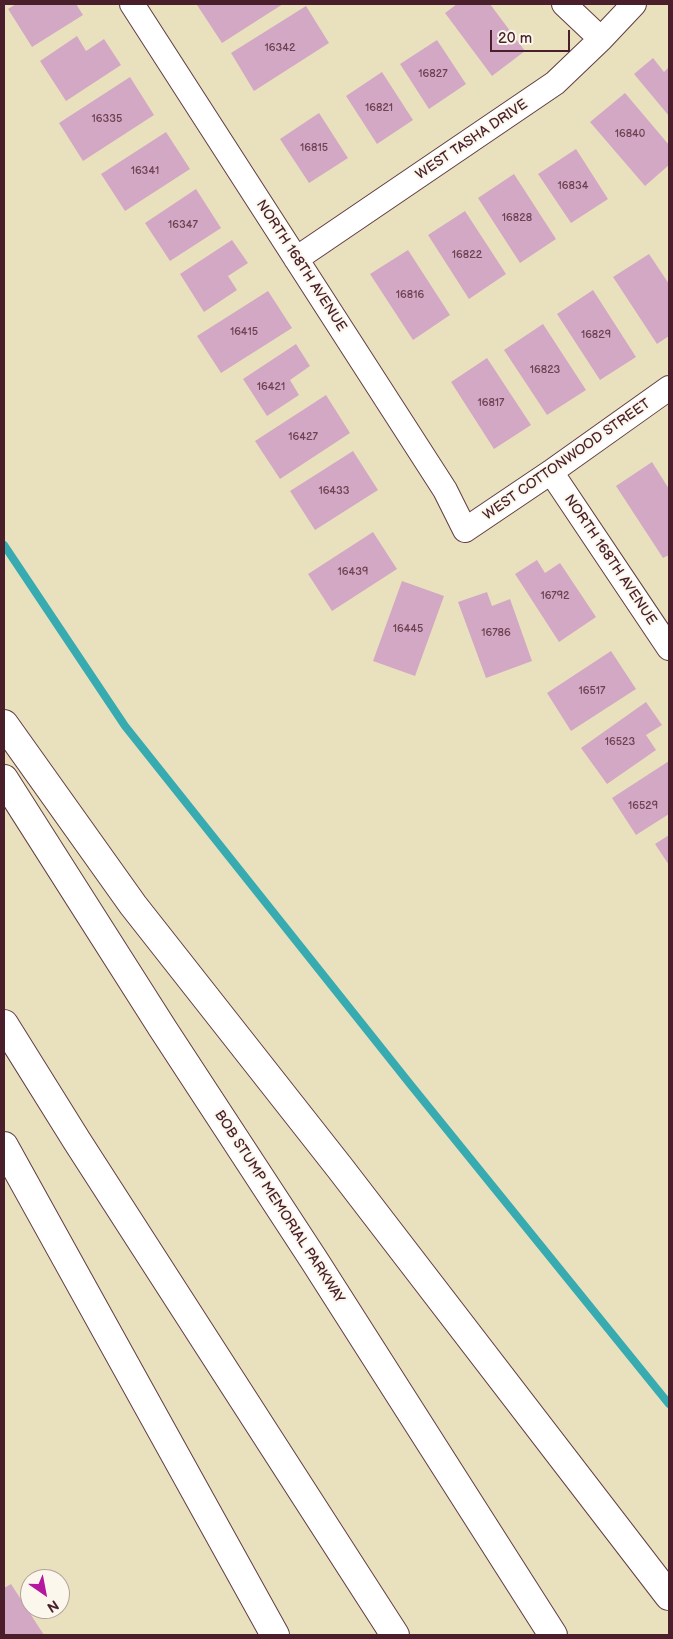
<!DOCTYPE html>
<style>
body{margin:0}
#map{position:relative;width:673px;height:1639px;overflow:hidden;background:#e9e1be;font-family:"Balsamiq Sans",sans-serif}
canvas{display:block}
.frame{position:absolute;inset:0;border:5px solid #4a1f2b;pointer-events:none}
.north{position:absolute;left:20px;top:1569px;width:50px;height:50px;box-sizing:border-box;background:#fbf7ec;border:1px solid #b4a19f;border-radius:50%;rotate:147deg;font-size:14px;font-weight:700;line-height:20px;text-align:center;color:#4a1f2b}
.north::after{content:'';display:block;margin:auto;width:18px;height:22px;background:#b5179e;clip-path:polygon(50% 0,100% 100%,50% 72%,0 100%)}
.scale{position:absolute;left:490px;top:30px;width:80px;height:22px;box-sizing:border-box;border:2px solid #4a1f2b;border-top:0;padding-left:6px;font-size:15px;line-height:18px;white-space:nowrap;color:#4a1f2b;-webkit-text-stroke:4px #fbf7ec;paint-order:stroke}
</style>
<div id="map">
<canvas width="673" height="1639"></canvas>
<div class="frame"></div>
<div class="north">N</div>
<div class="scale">20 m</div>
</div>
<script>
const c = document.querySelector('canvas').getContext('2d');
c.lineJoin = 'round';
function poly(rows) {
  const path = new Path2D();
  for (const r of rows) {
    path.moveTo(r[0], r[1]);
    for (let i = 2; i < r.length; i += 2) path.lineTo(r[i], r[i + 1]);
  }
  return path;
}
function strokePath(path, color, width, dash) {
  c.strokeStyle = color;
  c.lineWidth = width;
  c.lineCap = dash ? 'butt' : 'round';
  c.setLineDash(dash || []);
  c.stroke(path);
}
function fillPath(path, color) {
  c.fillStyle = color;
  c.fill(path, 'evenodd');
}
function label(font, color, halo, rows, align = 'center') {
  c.font = font + ' "Balsamiq Sans",sans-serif';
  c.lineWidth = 4;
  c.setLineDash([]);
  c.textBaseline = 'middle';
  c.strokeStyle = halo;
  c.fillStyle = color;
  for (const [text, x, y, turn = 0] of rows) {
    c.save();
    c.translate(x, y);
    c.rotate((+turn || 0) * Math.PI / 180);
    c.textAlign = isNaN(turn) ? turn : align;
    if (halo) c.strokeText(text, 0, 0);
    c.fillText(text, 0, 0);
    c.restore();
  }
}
strokePath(poly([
 [4,545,125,726,410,1084,669,1404]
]), '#38abb1', 8);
fillPath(poly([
 [16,4,76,4,83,15,32,47,8,9],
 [198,4,283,4,222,43,197,5],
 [457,4,490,4,525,51,492,76,445,13],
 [306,6,329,43,254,91,231,53],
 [77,36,86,51,104,39,121,65,66,101,40,61],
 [437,40,466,84,429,109,400,64],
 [653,58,664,72,669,67,669,116,634,74],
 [382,72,413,120,377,144,346,96],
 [130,77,154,115,83,161,59,123],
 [625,93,669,145,669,165,645,186,590,122],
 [319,113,348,158,309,183,280,139],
 [166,132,190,169,125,211,101,174],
 [576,149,608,199,571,223,538,174],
 [514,174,556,239,520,263,478,198],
 [196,189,221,228,170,261,145,223],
 [465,211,506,274,469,299,428,235],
 [232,240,248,263,228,276,237,290,204,312,180,274],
 [408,250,450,315,413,340,370,274],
 [649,254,669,284,669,336,657,344,613,277],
 [593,290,636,357,600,380,557,314],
 [268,291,292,328,221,373,197,336],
 [543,324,586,390,547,415,504,350],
 [296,344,310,366,290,380,299,395,267,416,243,379],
 [487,358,531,425,494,449,451,382],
 [326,395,350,433,280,479,255,441],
 [353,451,378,490,315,530,290,491],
 [652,462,669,489,669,555,663,558,616,486],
 [373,532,397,569,332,611,308,574],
 [537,560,545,573,560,563,596,617,559,642,515,574],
 [402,581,444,596,415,676,373,661],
 [487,592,492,606,510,599,532,661,486,678,458,602],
 [611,651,636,689,571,731,547,693],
 [646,702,662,725,646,735,656,750,607,784,581,748],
 [669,761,669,814,636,835,612,798],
 [669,835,669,865,655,844],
 [11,1584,44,1635,4,1635,4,1588]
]), '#d3a8c4');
const street = poly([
 [132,4,445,490,465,530,551,472,669,388],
 [564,4,601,39],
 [296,259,555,83,601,39,634,4],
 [551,472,669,648]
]);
const highway = poly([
 [4,724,133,905,340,1168,669,1596],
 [4,779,163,1029,314,1260,553,1635],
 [4,1024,77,1141,395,1635],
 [4,1146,275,1635]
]);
strokePath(street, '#623c41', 26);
strokePath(highway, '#623c41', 30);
strokePath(street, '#fff', 24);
strokePath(highway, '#fff', 28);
label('11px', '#6c4151', null, [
 ["16342",280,48],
 ["16827",433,74],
 ["16821",379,108],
 ["16335",107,119],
 ["16840",630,134],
 ["16815",314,148],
 ["16341",145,171],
 ["16834",573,186],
 ["16828",517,218],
 ["16347",183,225],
 ["16822",467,255],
 ["16816",410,295],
 ["16415",244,332],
 ["16829",596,335],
 ["16823",545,370],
 ["16421",271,387],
 ["16817",491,403],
 ["16427",303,437],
 ["16433",334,491],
 ["16439",353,572],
 ["16792",555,596],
 ["16445",408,629],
 ["16786",496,633],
 ["16517",592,691],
 ["16523",620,742],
 ["16529",643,806]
]);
label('14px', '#4a1f2b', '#fbf7ec', [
 ["WEST TASHA DRIVE",472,140,-34],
 ["NORTH 168TH AVENUE",301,266,57],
 ["WEST COTTONWOOD STREET",567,460,-35],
 ["NORTH 168TH AVENUE",610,560,56],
 ["BOB STUMP MEMORIAL PARKWAY",279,1207,57]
]);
</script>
